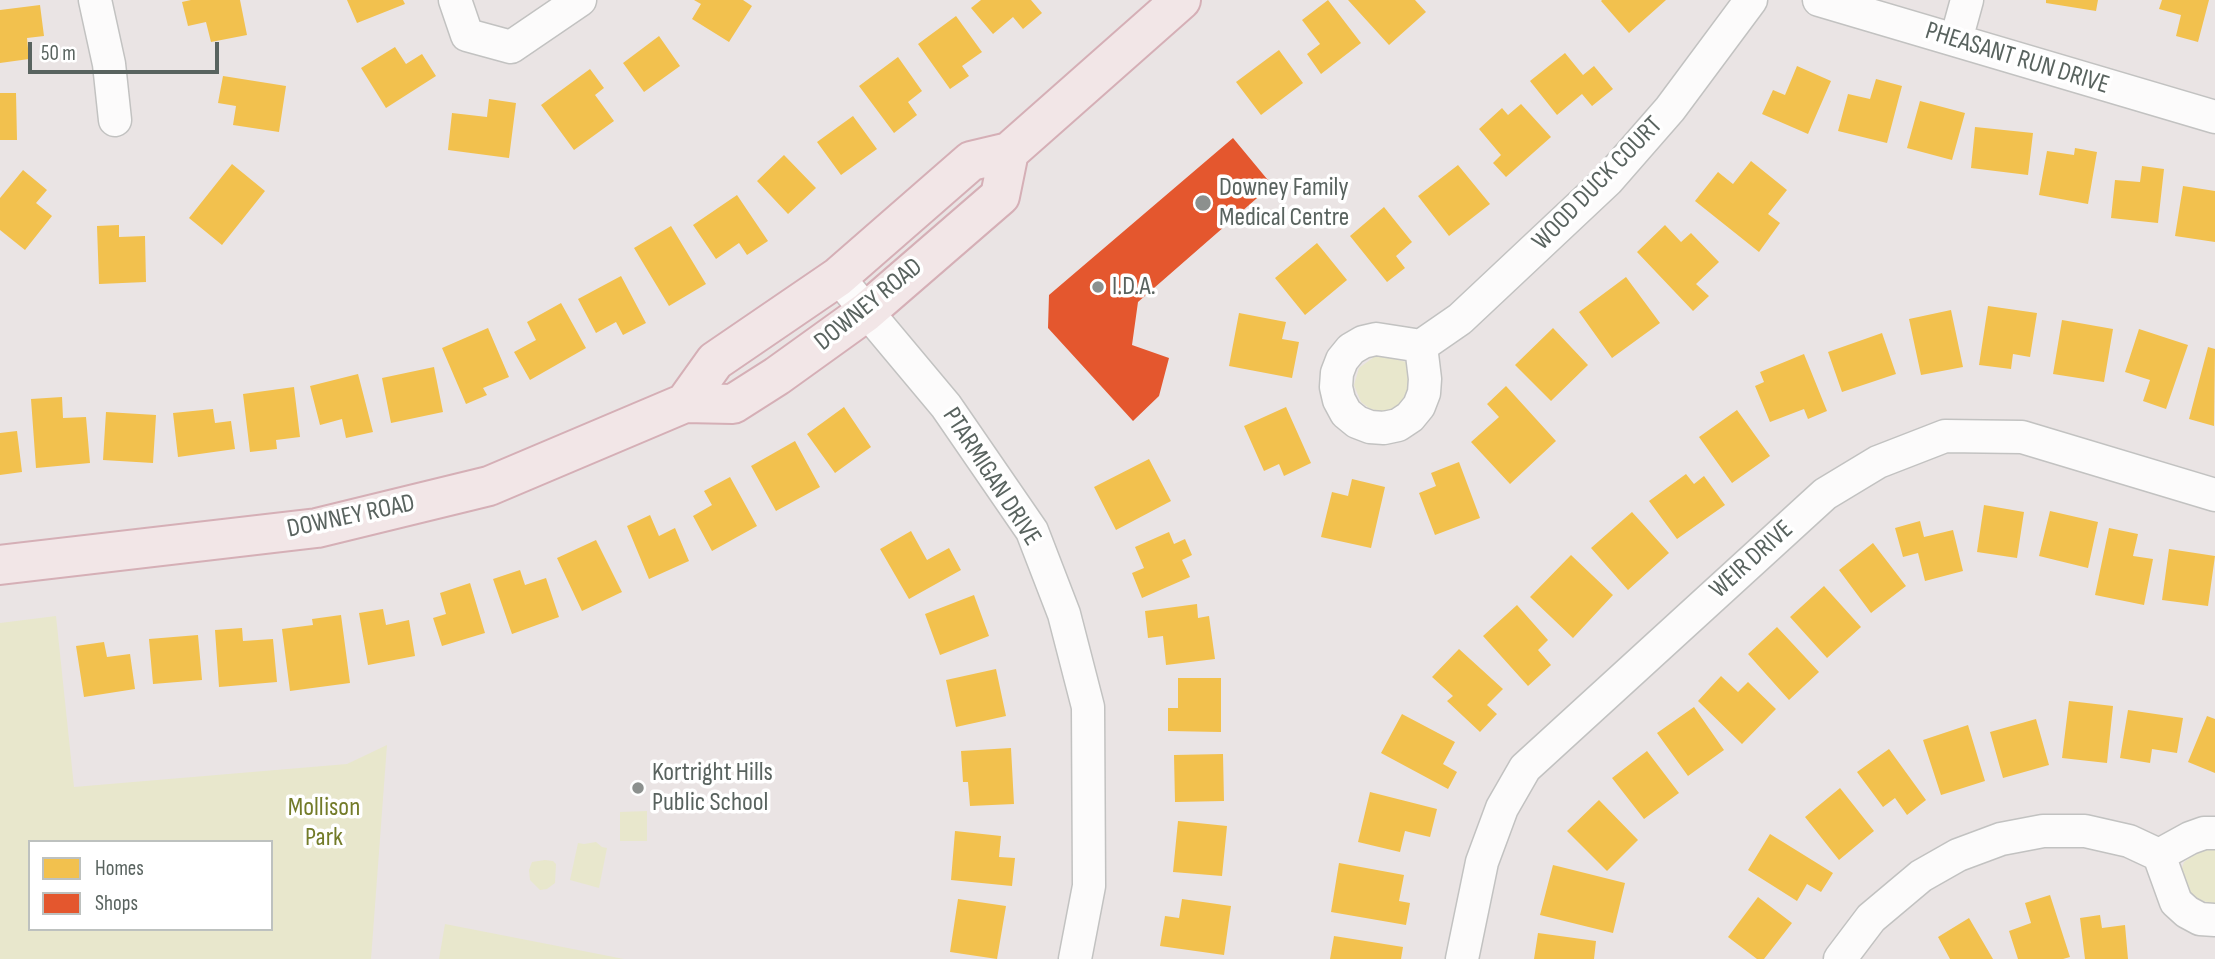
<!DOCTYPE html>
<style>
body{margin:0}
#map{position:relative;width:2215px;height:959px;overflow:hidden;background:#eae4e4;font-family:"Sofia Sans Condensed",sans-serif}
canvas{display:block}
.legend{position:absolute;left:28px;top:840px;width:245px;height:91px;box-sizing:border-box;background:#fff;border:2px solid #bdc1bf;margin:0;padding:9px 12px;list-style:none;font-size:21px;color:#59635f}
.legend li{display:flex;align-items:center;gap:14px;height:35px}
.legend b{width:35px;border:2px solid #bdc1bf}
.scale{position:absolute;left:28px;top:42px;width:191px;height:32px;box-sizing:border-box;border:4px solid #59635f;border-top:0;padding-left:9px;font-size:21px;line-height:24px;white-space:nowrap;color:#59635f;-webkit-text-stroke:5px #fff;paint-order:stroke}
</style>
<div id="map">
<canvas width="2215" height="959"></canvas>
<ul class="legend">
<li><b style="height:19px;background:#f2c14e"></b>Homes</li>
<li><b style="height:19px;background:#e4572e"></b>Shops</li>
</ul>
<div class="scale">50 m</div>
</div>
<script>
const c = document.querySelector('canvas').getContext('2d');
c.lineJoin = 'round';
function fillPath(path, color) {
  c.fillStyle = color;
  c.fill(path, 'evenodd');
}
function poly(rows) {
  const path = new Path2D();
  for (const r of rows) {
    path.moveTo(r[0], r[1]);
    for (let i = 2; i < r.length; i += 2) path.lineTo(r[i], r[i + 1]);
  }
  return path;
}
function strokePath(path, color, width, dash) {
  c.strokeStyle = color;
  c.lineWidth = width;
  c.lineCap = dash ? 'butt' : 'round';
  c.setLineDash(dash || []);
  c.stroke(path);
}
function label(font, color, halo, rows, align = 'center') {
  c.font = font + ' "Sofia Sans Condensed",sans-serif';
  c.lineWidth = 7;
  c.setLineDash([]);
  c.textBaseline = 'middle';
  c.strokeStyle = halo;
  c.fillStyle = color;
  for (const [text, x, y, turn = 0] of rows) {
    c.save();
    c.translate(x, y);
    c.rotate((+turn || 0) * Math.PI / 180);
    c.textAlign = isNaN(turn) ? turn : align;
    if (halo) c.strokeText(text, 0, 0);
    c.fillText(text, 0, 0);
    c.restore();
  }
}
fillPath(poly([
 [1383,356,1406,362,1409,385,1408,393,1400,405,1386,411,1377,411,1369,408,1361,402,1354,385,1359,368,1374,357],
 [56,616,74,787,347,764,387,745,371,959,0,959,0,623],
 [30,842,271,842,271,929,30,929],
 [647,811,647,841,620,841,620,812],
 [596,842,602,847,607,848,599,888,570,880,578,843,584,844],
 [2208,848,2215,849,2215,904,2212,904,2195,898,2189,891,2182,868,2184,862,2191,857],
 [545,860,553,861,556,864,555,883,547,889,540,890,530,880,529,870,532,862],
 [445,924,624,959,439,959]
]), '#e8e7cc');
fillPath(poly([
 [191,0,240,0,247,35,211,42,206,22,188,26,182,2],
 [347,0,403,0,405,4,357,23],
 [694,0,743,0,752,6,729,42,692,19,701,4],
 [981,0,1031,0,1042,13,1023,29,1013,17,993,34,971,8],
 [1328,0,1361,43,1321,74,1307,54,1320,44,1302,20],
 [1348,0,1415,0,1426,12,1389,45],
 [1602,0,1666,0,1629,33,1601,1],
 [2046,0,2098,0,2096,11,2046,3],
 [2162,0,2209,0,2198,42,2176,36,2181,15,2159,9],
 [40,5,44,36,27,38,29,59,0,63,0,10],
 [956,16,982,52,962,66,969,76,950,89,918,44],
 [659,36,680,66,644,92,623,63],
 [395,47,406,64,422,54,436,76,386,108,361,68],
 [1279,50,1303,83,1261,115,1236,82],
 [1565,53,1583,75,1594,66,1613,89,1592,106,1582,94,1557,115,1530,81],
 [898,57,922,91,908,102,917,115,894,133,859,86],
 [1797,66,1831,81,1808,134,1762,114,1773,90,1785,95],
 [590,69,604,88,595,95,614,121,574,150,541,105],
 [223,76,286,86,279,132,233,125,236,106,218,103],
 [1876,79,1902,86,1887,143,1838,131,1848,94,1870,99],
 [0,93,16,93,17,140,0,140],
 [489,99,516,103,509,158,448,150,452,113,487,117],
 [1920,101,1965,113,1952,160,1907,148],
 [1521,104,1551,137,1506,177,1493,163,1501,155,1479,129,1502,108,1508,115],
 [853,116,877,149,841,175,817,142],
 [1975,127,2033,133,2028,175,1971,168],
 [2075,148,2097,152,2088,204,2039,195,2047,151,2074,155],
 [784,155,816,188,788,214,757,181],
 [1751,161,1787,190,1768,214,1780,223,1759,252,1695,201,1718,172,1733,184],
 [232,164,265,191,222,245,189,218],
 [1458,165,1490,204,1449,236,1418,196],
 [2142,166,2164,169,2158,223,2111,218,2115,180,2140,182],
 [23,170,47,190,36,203,52,216,25,250,0,230,0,198],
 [2183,186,2215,191,2215,242,2175,236],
 [737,195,768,241,747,255,739,243,716,259,693,225],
 [1384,207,1412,242,1396,256,1405,268,1387,282,1350,236],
 [119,225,119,237,145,236,146,282,99,284,97,226],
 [1665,225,1681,242,1691,233,1719,262,1696,284,1709,296,1693,311,1637,252],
 [671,226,706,284,669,306,634,248],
 [1317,243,1347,280,1305,315,1275,278],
 [621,276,646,323,623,335,616,322,596,333,578,299],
 [1626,277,1660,323,1612,358,1579,312],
 [561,303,586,348,530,380,514,352,536,340,527,322],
 [1988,306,2037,313,2030,357,2013,354,2011,369,1979,365],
 [1951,310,1963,367,1921,375,1909,319],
 [1239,313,1286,322,1282,339,1299,342,1292,378,1229,366],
 [2062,320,2113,329,2104,382,2053,374],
 [488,328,509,377,483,388,487,395,466,404,442,348],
 [1553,328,1588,365,1551,401,1515,365],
 [2139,329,2188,345,2166,409,2143,401,2150,380,2125,372],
 [1882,333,1896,374,1842,392,1828,352],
 [2208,347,2215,349,2214,426,2189,419],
 [1804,354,1827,411,1808,419,1804,409,1770,422,1755,386,1764,382,1760,372],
 [434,367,443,412,391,423,382,378],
 [358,374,373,432,346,438,342,419,320,425,310,386],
 [1506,386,1556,441,1510,484,1471,442,1499,417,1487,404],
 [294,387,300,437,276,440,277,449,250,452,243,394],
 [62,397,63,418,86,417,90,463,36,468,31,399],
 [844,407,871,447,835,473,807,434],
 [1286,407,1311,463,1284,476,1279,464,1264,471,1244,426],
 [213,409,215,423,231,421,235,449,178,457,173,413],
 [1737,410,1770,456,1732,483,1699,437],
 [106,412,156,415,153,463,103,460],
 [17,431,22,472,0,475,0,433],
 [795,441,820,487,776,511,751,466],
 [1149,459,1171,501,1116,530,1094,487],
 [1459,462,1480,518,1435,535,1419,493,1436,486,1431,473],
 [1686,474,1694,484,1704,476,1725,505,1677,539,1649,501],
 [730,477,757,526,712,551,693,516,712,505,704,491],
 [1352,479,1385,487,1371,548,1321,537,1332,492,1348,496],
 [1984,505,2024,512,2017,558,1977,552],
 [2050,511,2098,522,2088,568,2039,556],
 [1632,512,1669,553,1628,590,1591,548],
 [650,515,659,536,675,528,689,561,649,579,627,526],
 [1920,521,1924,537,1953,530,1963,571,1925,581,1918,553,1903,557,1895,528],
 [2109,528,2138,534,2133,556,2153,559,2144,605,2095,595],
 [911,531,927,560,949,548,961,570,909,599,880,549],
 [1169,532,1174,544,1185,539,1192,555,1182,560,1190,577,1142,598,1132,573,1144,568,1135,547],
 [596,540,622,592,582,611,557,558],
 [1873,543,1906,586,1871,613,1839,570],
 [2169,549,2215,556,2208,606,2162,600],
 [1571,555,1613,595,1573,638,1530,597],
 [520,570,525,585,546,578,559,617,512,634,493,579],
 [470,583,485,633,442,646,433,618,446,614,440,593],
 [1824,586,1861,627,1827,658,1790,617],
 [974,595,989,636,940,655,925,614],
 [1197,604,1198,618,1209,616,1215,659,1166,665,1163,636,1148,638,1145,611],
 [1517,605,1548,640,1538,650,1551,665,1528,686,1483,636],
 [383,609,386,625,409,620,415,656,368,665,359,613],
 [341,615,350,683,290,691,282,629,313,625,312,619],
 [1777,627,1819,672,1789,700,1748,654],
 [242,628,243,641,273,639,277,682,219,687,215,630],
 [198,635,202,680,153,684,149,639],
 [104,642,107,657,130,654,135,689,84,697,76,646],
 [1459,649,1503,689,1487,705,1497,714,1480,732,1447,701,1453,696,1432,677],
 [996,669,1006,716,956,727,946,680],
 [1721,676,1738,692,1748,682,1776,709,1742,744,1698,701],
 [1178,678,1221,678,1221,732,1168,731,1168,708,1178,708],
 [2069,701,2113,706,2107,763,2062,758],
 [1694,707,1724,750,1688,776,1657,733],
 [2128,710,2183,718,2177,753,2152,749,2150,763,2120,758],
 [1402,714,1455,742,1443,764,1457,772,1448,789,1381,753],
 [2207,716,2215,719,2215,773,2188,762],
 [2036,719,2049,765,2003,778,1990,732],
 [1968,725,1985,781,1941,795,1923,740],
 [1011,748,1014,804,970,806,968,782,963,782,961,751],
 [1889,749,1926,800,1907,815,1895,798,1883,807,1857,772],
 [1647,751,1679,793,1644,819,1612,778],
 [1223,754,1224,801,1175,802,1174,755],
 [1840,788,1874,831,1839,860,1805,817],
 [1370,792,1437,809,1430,837,1405,831,1400,852,1358,842],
 [1599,800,1638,840,1607,871,1567,831],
 [1178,821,1227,826,1222,876,1173,872],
 [955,831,1001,836,999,857,1015,858,1012,886,951,880],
 [1770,834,1833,873,1821,892,1807,884,1797,901,1748,870],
 [1339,863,1404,875,1399,901,1410,903,1406,925,1331,912],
 [1553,865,1625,883,1613,933,1540,915],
 [2050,895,2070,957,2063,959,2018,959,2009,931,2031,923,2025,903],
 [1758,897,1792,923,1764,959,1757,959,1728,937],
 [958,899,1006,906,997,959,950,952],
 [1182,899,1231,906,1224,955,1160,946,1165,916,1179,918],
 [2100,915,2102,928,2125,925,2128,959,2085,959,2080,918],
 [1969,918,1993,959,1950,959,1938,937],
 [1538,933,1596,941,1594,959,1534,959],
 [1334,936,1403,947,1401,959,1330,959]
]), '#f2c14e');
fillPath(poly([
 [1233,138,1272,185,1138,302,1132,345,1169,358,1159,396,1133,421,1048,328,1049,295]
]), '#e4572e');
const minor = poly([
 [95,0,109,64,115,120],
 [455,0,467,35,511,47,580,0],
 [1819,0,2215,117],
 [1956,40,1967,0],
 [838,277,946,406,1032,531,1064,614,1088,707,1089,886,1075,959],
 [1421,346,1425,379,1424,393,1419,406,1410,417,1398,425,1384,428,1370,427,1357,422,1346,413,1339,400,1336,387,1337,373,1342,360,1351,349,1363,342,1376,339,1421,346,1460,319,1608,180,1670,109,1751,0],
 [2215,833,2204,833,2190,838,2159,855,2176,902,2187,912,2200,919,2215,920],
 [1462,959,1482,862,1502,808,1525,768,1825,494,1878,462,1945,436,2022,437,2215,495],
 [1840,959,1871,918,1921,876,1958,855,2001,839,2043,831,2085,831,2129,841,2159,855]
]);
const major = poly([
 [685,403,715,361,838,277,971,161,1009,152,1181,0],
 [0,565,317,528,489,486,685,403,733,404,777,376,866,312,1000,196,1009,152]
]);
strokePath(minor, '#c2c2c1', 35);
strokePath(major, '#d5afb6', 42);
strokePath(minor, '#fcfbfb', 32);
strokePath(major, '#f2e6e7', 38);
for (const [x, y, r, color] of [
 [1203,203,9,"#8c908e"],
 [1098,287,7,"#8c908e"],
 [638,788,7,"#8c908e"]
]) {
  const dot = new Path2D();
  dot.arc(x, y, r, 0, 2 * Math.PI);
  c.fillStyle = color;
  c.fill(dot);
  strokePath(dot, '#fff', 2.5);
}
label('26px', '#59635f', '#fff', [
 ["PHEASANT RUN DRIVE",2017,59,17],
 ["WOOD DUCK COURT",1598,184,-46],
 ["DOWNEY ROAD",869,305,-39],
 ["PTARMIGAN DRIVE",991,477,57],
 ["DOWNEY ROAD",351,517,-12],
 ["WEIR DRIVE",1752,560,-42]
]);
label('26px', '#59635f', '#fff', [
 ["Downey Family",1219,188],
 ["Medical Centre",1219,218],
 ["I.D.A.",1112,287],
 ["Kortright Hills",652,773],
 ["Public School",652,803]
], 'left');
label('26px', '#737b29', '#fff', [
 ["Mollison",324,808],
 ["Park",324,838]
]);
</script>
